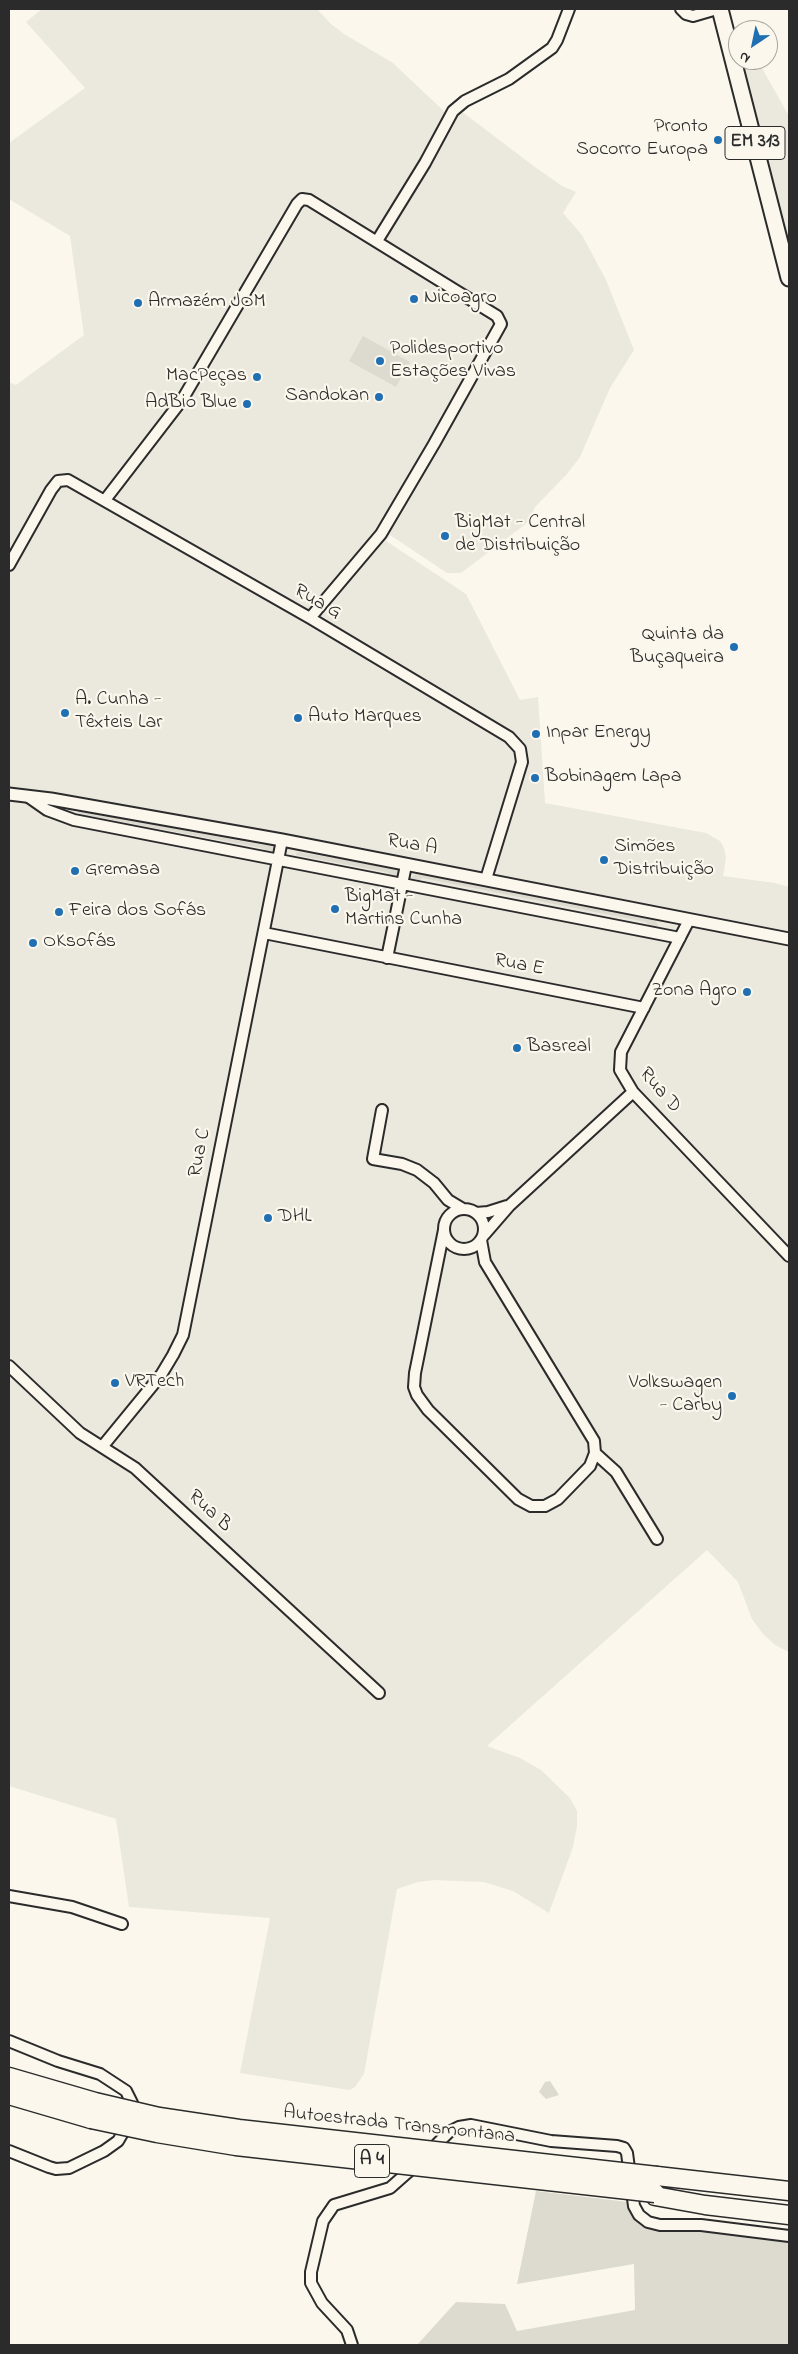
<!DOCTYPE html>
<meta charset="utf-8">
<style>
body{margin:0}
#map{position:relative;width:798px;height:2354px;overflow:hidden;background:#fbf7ec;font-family:"Indie Flower",sans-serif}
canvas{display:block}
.frame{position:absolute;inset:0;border:10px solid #2b2b2b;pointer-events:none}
.north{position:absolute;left:728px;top:20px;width:50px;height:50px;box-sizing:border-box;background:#fbf7ec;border:1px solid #a8a59f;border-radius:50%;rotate:214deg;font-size:14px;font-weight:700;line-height:20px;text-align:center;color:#2b2b2b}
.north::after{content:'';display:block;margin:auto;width:18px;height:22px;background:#1f6fb2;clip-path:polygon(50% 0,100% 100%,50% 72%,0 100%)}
</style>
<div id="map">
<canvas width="798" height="2354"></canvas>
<div class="frame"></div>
<div class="north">N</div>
</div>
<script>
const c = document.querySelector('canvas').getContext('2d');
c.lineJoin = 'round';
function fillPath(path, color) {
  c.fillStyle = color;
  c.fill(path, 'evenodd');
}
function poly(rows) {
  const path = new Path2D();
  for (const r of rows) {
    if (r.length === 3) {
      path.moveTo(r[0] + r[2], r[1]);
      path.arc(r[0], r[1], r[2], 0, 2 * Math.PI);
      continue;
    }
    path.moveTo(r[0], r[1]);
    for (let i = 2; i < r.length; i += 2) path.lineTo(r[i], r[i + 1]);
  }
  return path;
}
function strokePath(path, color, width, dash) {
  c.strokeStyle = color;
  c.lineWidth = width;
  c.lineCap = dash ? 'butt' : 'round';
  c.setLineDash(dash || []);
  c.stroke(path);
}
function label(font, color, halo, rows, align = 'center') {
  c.font = font + ' "Indie Flower",sans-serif';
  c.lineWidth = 4.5;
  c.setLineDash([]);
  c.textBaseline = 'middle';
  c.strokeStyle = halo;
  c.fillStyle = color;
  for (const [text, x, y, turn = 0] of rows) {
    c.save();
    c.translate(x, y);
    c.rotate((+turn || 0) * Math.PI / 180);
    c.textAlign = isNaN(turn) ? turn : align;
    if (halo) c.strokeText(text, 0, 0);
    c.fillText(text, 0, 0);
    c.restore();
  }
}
fillPath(poly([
 [42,9,317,9,331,24,344,34,393,63,449,116,457,108,535,167,562,186,576,192,563,213,582,235,606,280,634,350,610,388,580,457,567,474,536,506,527,523,461,573,447,573,390,535,386,541,466,594,520,700,538,697,545,803,706,833,720,841,724,848,726,858,723,876,775,883,789,887,789,1652,775,1645,763,1634,752,1619,738,1582,707,1550,487,1746,520,1758,541,1770,570,1798,577,1811,577,1826,573,1847,549,1913,513,1891,484,1882,434,1880,418,1882,397,1889,364,2074,355,2087,349,2090,240,2073,270,1918,129,1907,116,1819,9,1786,9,382,16,385,84,335,70,236,9,199,9,143,85,88,26,22],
 [758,61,789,116,789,247,741,67]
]), '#ebe8de');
fillPath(poly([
 [363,336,410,362,396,387,349,361],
 [83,809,91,813,263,845,272,845,275,851,271,855,262,848,91,816,87,818,78,816,79,811],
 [297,852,395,868,399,874,395,878,386,872,296,855],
 [417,873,655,919,658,925,656,929,650,927,646,922,422,878,417,883,411,878],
 [550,2081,559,2095,546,2099,539,2092,545,2082],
 [536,2191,628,2202,637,2220,648,2228,666,2230,692,2228,789,2239,789,2345,417,2345,456,2302,505,2304,517,2331,635,2310,634,2264,517,2284]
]), '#dddad0');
const minor = poly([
 [681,9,686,14,693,16,717,9],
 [377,241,425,163,453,111,465,101,509,79,552,48,557,40,569,9],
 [105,500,182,400,297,204,302,199,309,200,497,316,501,324,434,444,381,534,310,618],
 [9,565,51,490,58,481,68,480,310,618,509,737,520,749,522,762,486,879],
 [27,796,47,810,74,820,680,938],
 [689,920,621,1052,620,1070,633,1092,789,1256],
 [264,933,644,1008],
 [387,958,406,865],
 [382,1110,373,1159,402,1164,417,1170,434,1183,448,1200,463,1209],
 [464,1229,20],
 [476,1213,488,1212,507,1206],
 [444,1230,415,1373,414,1387,417,1395,428,1410,518,1499,531,1506,545,1506,558,1499,590,1466,595,1453,594,1441,485,1262,481,1240],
 [484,1235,510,1205,633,1092],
 [9,1366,80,1433,135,1468,379,1693],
 [102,1447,161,1375,173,1355,183,1335,282,840],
 [595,1453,616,1472,657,1539],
 [9,1896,72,1907,122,1924],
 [9,2041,58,2061,100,2074,126,2091,132,2103,128,2124,118,2141,104,2151,69,2168,56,2169,49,2167,9,2151],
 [428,2153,449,2132,459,2127,471,2125,551,2141,617,2146,624,2148,627,2153,634,2206,639,2215,648,2222,660,2225,701,2225,789,2236],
 [352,2345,347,2330,322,2303,311,2283,311,2272,323,2221,334,2205,390,2188,416,2165]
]);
const tertiary = poly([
 [9,794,51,799,282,840,789,939]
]);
const primary = poly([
 [720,9,789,278]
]);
const motorway = poly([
 [9,2077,95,2102],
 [9,2095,91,2119],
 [657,2176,789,2191],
 [655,2196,705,2205,789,2215]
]);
strokePath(minor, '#2b2b2b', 14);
strokePath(tertiary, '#2b2b2b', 15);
strokePath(primary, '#2b2b2b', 19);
strokePath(motorway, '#2b2b2b', 21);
strokePath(minor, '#fbf7ec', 10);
strokePath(tertiary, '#fbf7ec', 11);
strokePath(primary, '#fbf7ec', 15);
strokePath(motorway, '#fbf7ec', 18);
const motorwayBridge = poly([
 [95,2102,159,2117,239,2129,657,2176],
 [91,2119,157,2133,236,2146,655,2193]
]);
strokePath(motorwayBridge, '#2b2b2b', 21, []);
strokePath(motorwayBridge, '#fbf7ec', 18);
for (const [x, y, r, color] of [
 [718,140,5,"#1f6fb2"],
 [414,299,5,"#1f6fb2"],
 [138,303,5,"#1f6fb2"],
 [380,361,5,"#1f6fb2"],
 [257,377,5,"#1f6fb2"],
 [379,397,5,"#1f6fb2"],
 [247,404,5,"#1f6fb2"],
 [445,536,5,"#1f6fb2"],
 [734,647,5,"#1f6fb2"],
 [65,713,5,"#1f6fb2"],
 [298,718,5,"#1f6fb2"],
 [536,734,5,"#1f6fb2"],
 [535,778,5,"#1f6fb2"],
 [604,860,5,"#1f6fb2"],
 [75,871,5,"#1f6fb2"],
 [335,909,5,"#1f6fb2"],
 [59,912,5,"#1f6fb2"],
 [33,943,5,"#1f6fb2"],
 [747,992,5,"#1f6fb2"],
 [517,1048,5,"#1f6fb2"],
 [268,1218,5,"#1f6fb2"],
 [115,1383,5,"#1f6fb2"],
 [732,1396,5,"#1f6fb2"]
]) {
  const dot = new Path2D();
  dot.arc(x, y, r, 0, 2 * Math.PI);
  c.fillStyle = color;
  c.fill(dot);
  strokePath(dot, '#fbf7ec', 2);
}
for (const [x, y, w] of [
 [755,143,60],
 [372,2161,35]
]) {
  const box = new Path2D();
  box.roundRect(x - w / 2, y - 16.5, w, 33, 4);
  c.fillStyle = '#fbf7ec';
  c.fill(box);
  strokePath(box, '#2b2b2b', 1);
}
label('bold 19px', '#2b2b2b', null, [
 ["EM 313",755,143],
 ["A 4",372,2161]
]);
label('20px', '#2b2b2b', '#fbf7ec', [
 ["Pronto",708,128,"right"],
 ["Socorro Europa",708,151,"right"],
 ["Nicoagro",424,299],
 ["Armazém JOM",148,303],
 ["Polidesportivo",390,350],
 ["Estações Vivas",390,373],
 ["MacPeças",247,377,"right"],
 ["Sandokan",369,397,"right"],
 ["AdBio Blue",237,404,"right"],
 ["BigMat - Central",455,524],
 ["de Distribuição",455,547],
 ["Quinta da",724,636,"right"],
 ["Buçaqueira",724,659,"right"],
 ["A. Cunha -",75,701],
 ["Têxteis Lar",75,724],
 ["Auto Marques",308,718],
 ["Inpar Energy",546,734],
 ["Bobinagem Lapa",545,778],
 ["Simões",614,848],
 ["Distribuição",614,871],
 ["Gremasa",85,871],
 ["BigMat -",345,898],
 ["Martins Cunha",345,921],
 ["Feira dos Sofás",69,912],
 ["OKsofás",43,943],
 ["Zona Agro",737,992,"right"],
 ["Basreal",527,1048],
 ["DHL",278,1218],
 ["VRTech",125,1383],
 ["Volkswagen",722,1384,"right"],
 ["- Carby",722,1407,"right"]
], 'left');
label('20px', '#2b2b2b', '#fbf7ec', [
 ["Rua G",317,603,30],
 ["Rua A",412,846,10],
 ["Rua E",519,966,11],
 ["Rua D",659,1091,49],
 ["Rua C",201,1153,-79],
 ["Rua B",209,1512,43],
 ["Autoestrada Transmontana",399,2126,6]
]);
</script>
